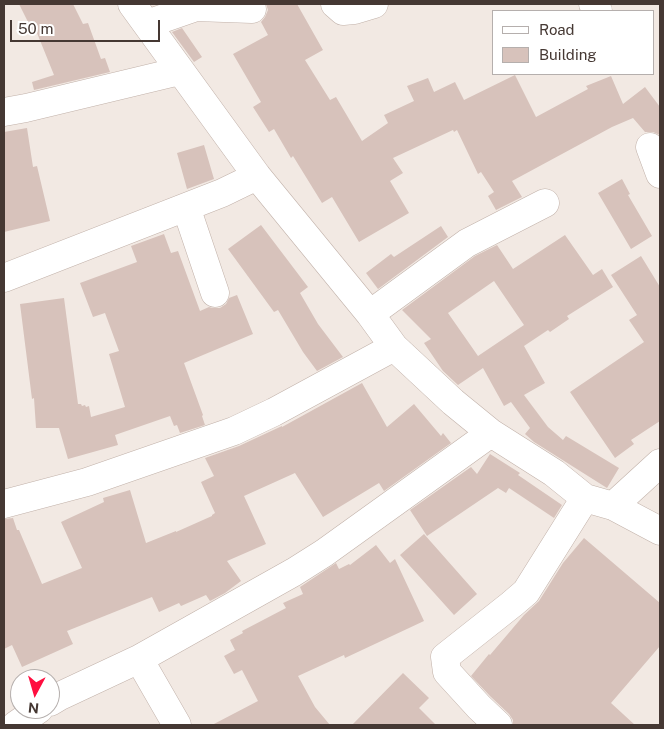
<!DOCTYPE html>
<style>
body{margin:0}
#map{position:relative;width:664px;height:729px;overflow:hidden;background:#f2e9e3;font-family:"Public Sans",sans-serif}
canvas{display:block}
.frame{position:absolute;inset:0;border:5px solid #453833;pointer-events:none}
.legend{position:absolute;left:492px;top:10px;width:162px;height:65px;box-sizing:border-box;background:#fff;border:1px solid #b5afad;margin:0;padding:6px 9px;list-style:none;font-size:15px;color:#453833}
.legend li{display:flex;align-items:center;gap:10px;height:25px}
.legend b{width:25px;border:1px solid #b5afad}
.north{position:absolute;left:10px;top:669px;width:50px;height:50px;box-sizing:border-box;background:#fff;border:1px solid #b5afad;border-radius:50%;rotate:186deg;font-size:14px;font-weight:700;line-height:20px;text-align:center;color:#453833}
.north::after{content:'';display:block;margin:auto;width:18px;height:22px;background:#ff0e3f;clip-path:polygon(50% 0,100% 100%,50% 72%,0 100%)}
.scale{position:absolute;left:10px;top:20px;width:150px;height:22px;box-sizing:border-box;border:2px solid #453833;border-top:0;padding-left:6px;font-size:15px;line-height:18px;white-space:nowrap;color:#453833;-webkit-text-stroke:4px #fff;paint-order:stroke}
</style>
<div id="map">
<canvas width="664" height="729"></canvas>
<div class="frame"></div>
<ul class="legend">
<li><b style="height:6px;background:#fff"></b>Road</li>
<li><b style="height:14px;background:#d7c2bb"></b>Building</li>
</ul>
<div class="north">N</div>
<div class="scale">50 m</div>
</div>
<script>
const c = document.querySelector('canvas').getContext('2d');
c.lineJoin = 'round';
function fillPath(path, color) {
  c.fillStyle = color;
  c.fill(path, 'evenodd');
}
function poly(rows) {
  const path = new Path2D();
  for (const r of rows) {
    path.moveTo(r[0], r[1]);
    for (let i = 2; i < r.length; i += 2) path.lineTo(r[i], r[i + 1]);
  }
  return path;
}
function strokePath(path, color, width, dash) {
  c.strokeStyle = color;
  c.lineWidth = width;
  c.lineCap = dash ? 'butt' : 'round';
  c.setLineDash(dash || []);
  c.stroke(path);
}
fillPath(poly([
 [19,4,73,4,83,24,88,23,101,59,105,58,110,72,34,90,32,82,54,75,37,33,34,34],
 [266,4,297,4,323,50,305,60,330,100,336,97,362,141,388,123,384,115,414,101,407,86,428,78,434,92,455,82,464,100,515,75,536,117,588,89,586,86,611,76,623,104,645,87,660,107,660,135,653,132,645,132,633,118,612,127,512,181,522,197,496,210,488,196,494,192,481,172,478,174,457,130,454,132,453,130,393,158,403,173,390,181,409,213,359,242,332,197,322,203,293,156,291,158,274,129,269,132,253,107,261,102,233,54,268,35,261,22,265,17,268,10],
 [182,28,202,57,194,62,172,32],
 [27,128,33,167,37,166,50,221,4,232,4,132],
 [204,145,214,179,187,189,177,153],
 [622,179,630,194,628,195,652,236,631,249,598,193],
 [261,225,308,287,300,293,318,324,343,357,317,371,303,352,278,310,274,312,228,249],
 [441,226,448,237,378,289,366,273,391,254,394,257],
 [164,234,171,253,178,251,200,311,209,307,212,308,220,308,226,304,229,298,237,295,253,334,184,363,203,415,202,416,205,425,180,433,177,425,174,426,170,416,115,435,118,445,68,459,59,428,36,428,34,398,32,399,20,304,64,298,78,404,81,404,82,406,85,405,86,407,89,406,91,417,125,407,109,354,119,351,105,313,93,317,80,283,137,262,131,246],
 [565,235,593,275,602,269,613,287,567,316,569,319,550,332,548,330,524,346,545,383,524,395,548,427,563,440,566,436,619,468,607,488,534,442,525,434,530,428,511,402,504,406,483,368,458,385,443,371,424,343,431,339,402,310,475,256,497,245,513,269],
 [494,281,524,325,478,356,448,313],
 [641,256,660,287,660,421,631,440,634,444,615,458,570,392,644,342,629,320,637,315,611,275],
 [362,383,387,427,414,404,441,436,443,433,451,443,384,491,379,483,323,517,295,473,244,496,266,544,227,561,241,581,225,593,210,601,206,595,181,606,179,603,159,612,152,597,67,631,73,644,22,667,12,645,4,649,4,519,13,518,17,530,19,530,42,584,82,568,61,522,104,502,103,498,130,490,146,543,176,531,176,532,212,516,212,515,215,513,201,482,214,476,205,458,239,446,282,426,282,427],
 [490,454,520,473,518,475,562,505,554,518,509,488,506,493,498,488,427,536,410,510,471,467,477,474],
 [424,534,477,594,454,615,400,555],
 [584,538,660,603,660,646,611,703,635,725,513,725,513,720,509,714,490,696,471,676,489,654,490,655,524,615,539,601,563,563],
 [376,545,390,563,395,559,424,621,345,658,344,655,298,676,315,707,330,725,212,725,258,701,242,670,234,674,224,656,235,650,230,640,243,633,242,631,286,608,283,603,303,594,300,587,336,563,339,569,349,564,350,565],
 [403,673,429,698,419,708,436,725,352,725]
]), '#d7c2bb');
const minor = poly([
 [132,4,257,176,370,314,394,347,453,402,491,433,554,473,585,498,613,506,660,531],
 [335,4,343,11,354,10,374,4],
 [593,4,598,11],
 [147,24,196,7,252,9],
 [4,112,26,108,180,71],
 [650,147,660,174],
 [186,207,215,293],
 [4,278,222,193,257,176],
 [370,314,467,243,545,203],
 [4,504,87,482,234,431,274,412,394,347],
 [613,506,660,463],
 [139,659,177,725],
 [50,702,60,696,139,659,294,572,324,553,491,433],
 [16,725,39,709],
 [498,725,479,707,447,672,445,657,512,604,526,592,585,498]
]);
strokePath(minor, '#c1b1a9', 29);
strokePath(minor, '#fff', 28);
</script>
